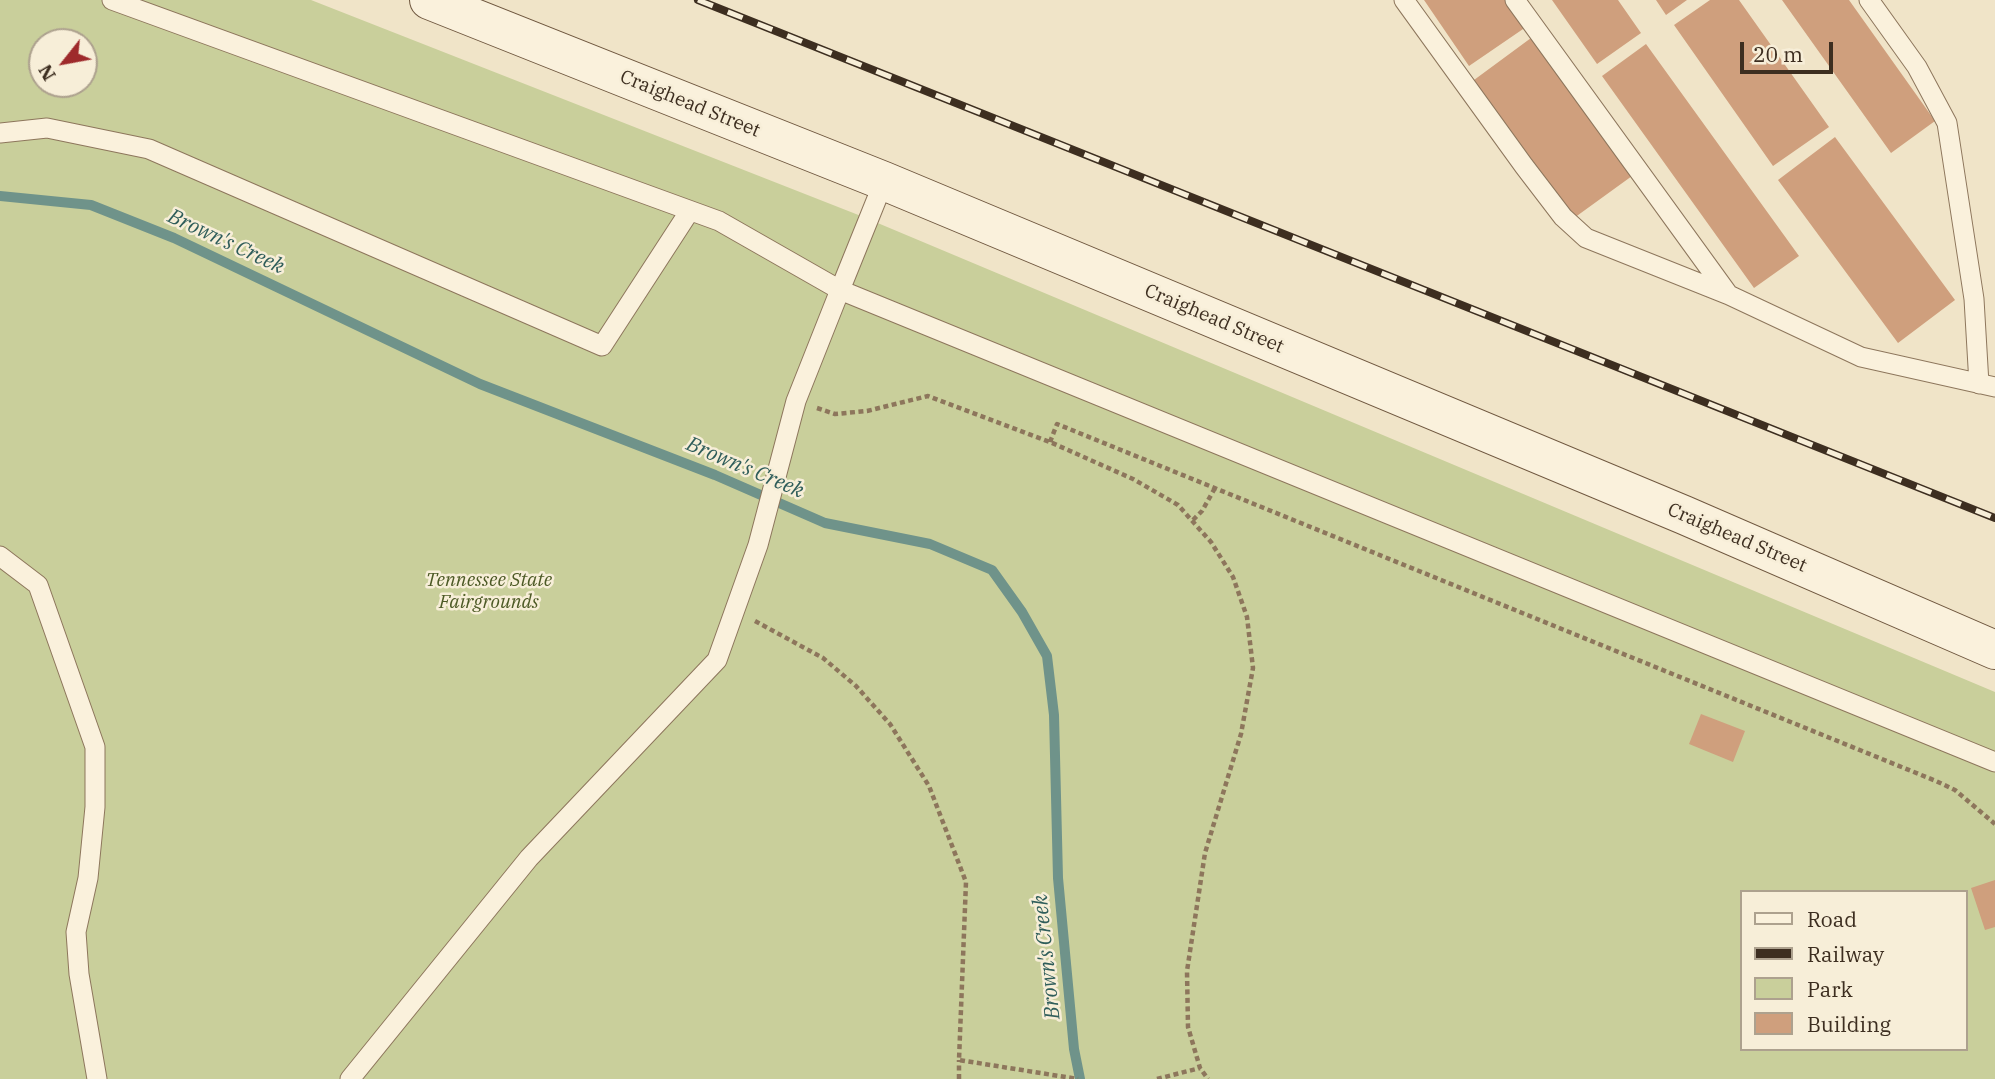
<!DOCTYPE html>
<style>
body{margin:0}
#map{position:relative;width:1995px;height:1079px;overflow:hidden;background:#f0e4c8;font-family:"IBM Plex Serif",serif}
canvas{display:block}
.legend{position:absolute;left:1740px;top:890px;width:228px;height:161px;box-sizing:border-box;background:#f7eed8;border:2px solid #ada18e;margin:0;padding:9px 12px;list-style:none;font-size:21px;color:#3d2e20}
.legend li{display:flex;align-items:center;gap:14px;height:35px}
.legend b{width:35px;border:2px solid #ada18e}
.north{position:absolute;left:28px;top:28px;width:70px;height:70px;box-sizing:border-box;background:#f7eed8;border:2px solid #ada18e;border-radius:50%;rotate:239deg;font-size:19px;font-weight:700;line-height:28px;text-align:center;color:#3d2e20}
.north::after{content:'';display:block;margin:auto;width:24px;height:32px;background:#9e2a2b;clip-path:polygon(50% 0,100% 100%,50% 72%,0 100%)}
.scale{position:absolute;left:1740px;top:42px;width:93px;height:32px;box-sizing:border-box;border:4px solid #3d2e20;border-top:0;padding-left:9px;font-size:21px;line-height:24px;white-space:nowrap;color:#3d2e20;-webkit-text-stroke:5px #f7eed8;paint-order:stroke}
</style>
<div id="map">
<canvas width="1995" height="1079"></canvas>
<ul class="legend">
<li><b style="height:9px;background:#faf1dc"></b>Road</li>
<li><b style="height:9px;background:#3d2e20"></b>Railway</li>
<li><b style="height:19px;background:#c9cf9b"></b>Park</li>
<li><b style="height:19px;background:#cf9f7d"></b>Building</li>
</ul>
<div class="north">N</div>
<div class="scale">20 m</div>
</div>
<script>
const c = document.querySelector('canvas').getContext('2d');
c.lineJoin = 'round';
function fillPath(path, color) {
  c.fillStyle = color;
  c.fill(path, 'evenodd');
}
function poly(rows) {
  const path = new Path2D();
  for (const r of rows) {
    path.moveTo(r[0], r[1]);
    for (let i = 2; i < r.length; i += 2) path.lineTo(r[i], r[i + 1]);
  }
  return path;
}
function strokePath(path, color, width, dash) {
  c.strokeStyle = color;
  c.lineWidth = width;
  c.lineCap = dash ? 'butt' : 'round';
  c.setLineDash(dash || []);
  c.stroke(path);
}
function label(font, color, halo, rows, align = 'center') {
  c.font = font + ' "IBM Plex Serif",serif';
  c.lineWidth = 5;
  c.setLineDash([]);
  c.textBaseline = 'middle';
  c.strokeStyle = halo;
  c.fillStyle = color;
  for (const [text, x, y, turn = 0] of rows) {
    c.save();
    c.translate(x, y);
    c.rotate((+turn || 0) * Math.PI / 180);
    c.textAlign = isNaN(turn) ? turn : align;
    if (halo) c.strokeText(text, 0, 0);
    c.fillText(text, 0, 0);
    c.restore();
  }
}
fillPath(poly([
 [0,0,311,0,861,216,1995,692,1995,1079,0,1079],
 [42,42,84,42,84,84,42,84],
 [1741,892,1965,892,1965,1049,1741,1049]
]), '#c9cf9b');
strokePath(poly([
 [0,196,91,205,174,238,480,384,715,475,825,523,930,544,992,570,1022,612,1047,656,1054,715,1058,878,1074,1049,1080,1079]
]), '#6f938a', 10);
fillPath(poly([
 [1424,0,1507,0,1526,27,1469,66],
 [1552,0,1618,0,1641,33,1597,64],
 [1656,0,1687,0,1666,15],
 [1710,0,1739,0,1829,127,1773,166,1674,25],
 [1782,0,1849,0,1935,121,1891,153],
 [1531,38,1632,176,1574,218,1474,80],
 [1646,44,1799,256,1754,288,1602,76],
 [1835,137,1955,300,1898,343,1778,180],
 [1701,714,1745,731,1733,762,1689,744],
 [1995,880,1995,927,1985,930,1971,888]
]), '#cf9f7d');
const lane = poly([
 [112,0,719,221,840,290,796,401,758,545,717,660,529,858,350,1079],
 [1404,0,1524,166,1563,217,1586,238,1729,295,1861,357,1995,387],
 [1515,0,1728,294],
 [1869,0,1917,67,1947,123,1974,299,1979,384],
 [0,133,47,128,149,149,602,346,689,212],
 [884,181,840,290,1995,762],
 [0,556,38,585,95,747,95,807,88,878,76,932,79,974,97,1079]
]);
const secondary = poly([
 [429,0,884,181,1684,515,1995,650]
]);
strokePath(lane, '#8d765c', 21);
strokePath(secondary, '#6f573f', 40);
strokePath(poly([
 [817,408,835,414,867,411,928,396,1050,442,1133,479,1178,505,1211,542,1233,577,1247,617,1253,668,1241,734,1205,853,1187,971,1188,1027,1200,1068,1208,1079],
 [1050,442,1057,424,1936,781,1955,790,1995,824],
 [1193,520,1202,511,1215,488],
 [755,621,823,658,856,686,890,724,929,786,966,882,959,1060,1078,1079],
 [959,1079,959,1060],
 [1157,1079,1200,1068]
]), '#8d765c', 4.5, [5, 3.5]);
strokePath(lane, '#faf1dc', 19);
strokePath(secondary, '#faf1dc', 38);
const rail = poly([
 [698,0,1995,518]
]);
strokePath(rail, '#3d2e20', 8);
strokePath(rail, '#f7eed8', 5, [16]);
label('19px', '#3d2e20', '#f7eed8', [
 ["Craighead Street",690,104,22],
 ["Craighead Street",1214,319,23],
 ["Craighead Street",1737,538,23]
]);
label('italic 19px', '#4d5a26', '#f7eed8', [
 ["Tennessee State",489,581],
 ["Fairgrounds",489,603]
]);
label('italic 21px', '#2f5d5a', '#f7eed8', [
 ["Brown's Creek",226,242,25],
 ["Brown's Creek",745,468,23],
 ["Brown's Creek",1047,957,-96]
]);
</script>
